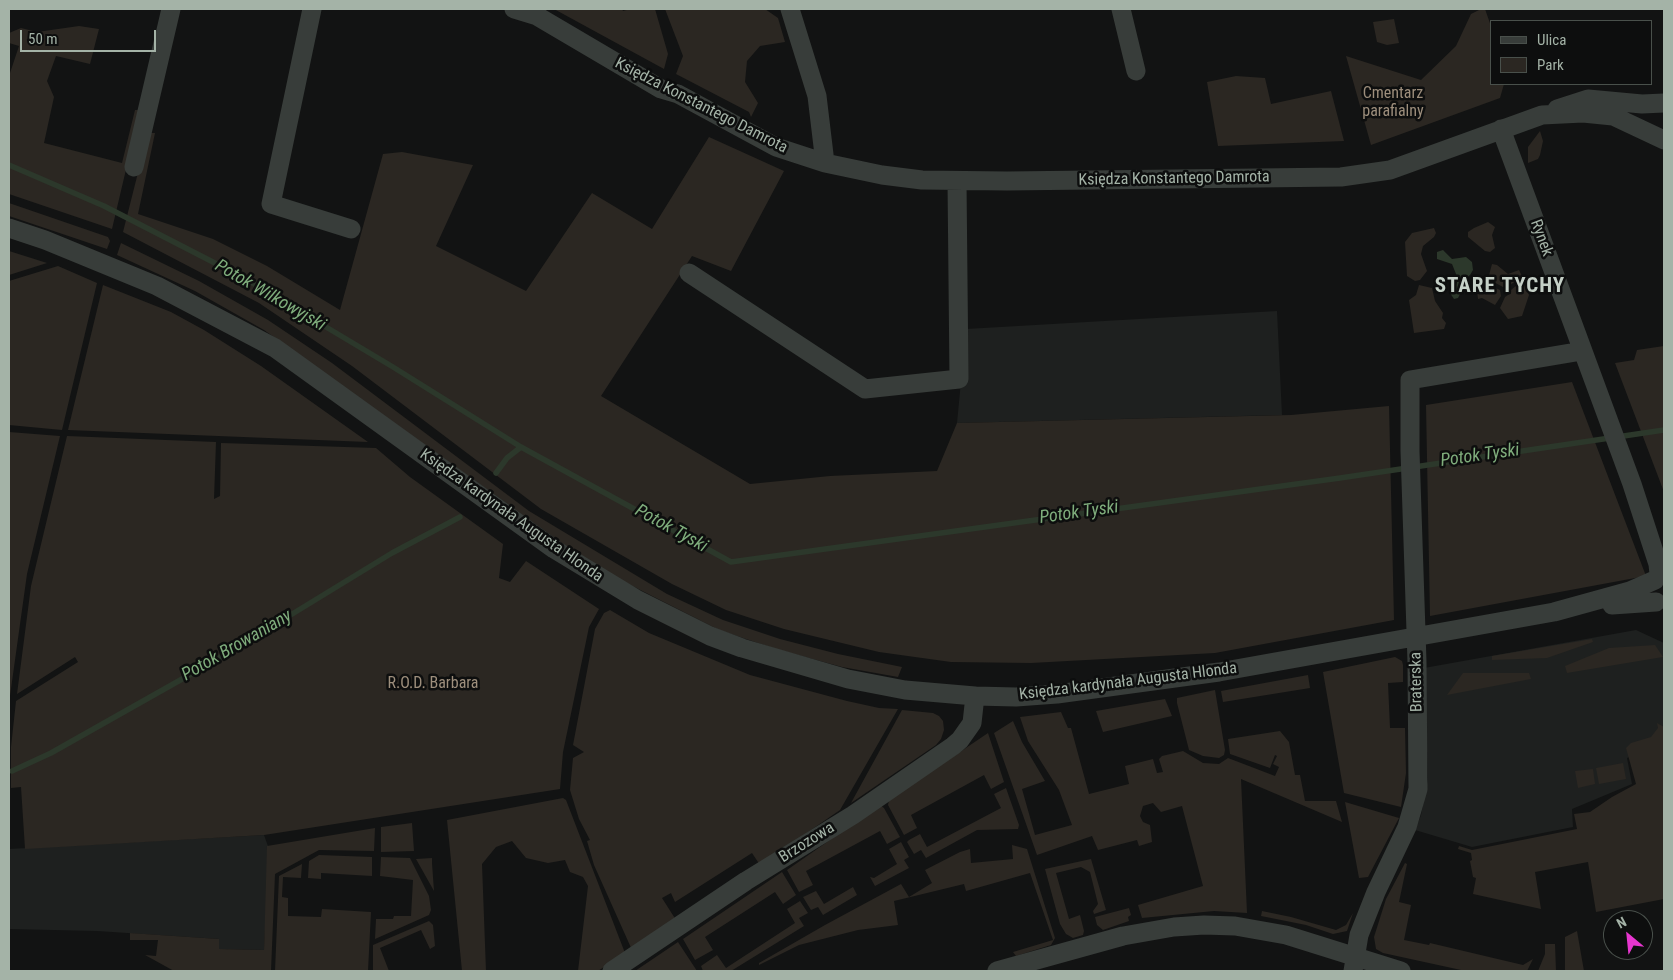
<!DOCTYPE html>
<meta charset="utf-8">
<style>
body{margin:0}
#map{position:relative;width:1673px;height:980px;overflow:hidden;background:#121313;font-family:"Roboto Condensed",sans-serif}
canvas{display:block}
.frame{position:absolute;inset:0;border:10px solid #a4b3a7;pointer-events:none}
.legend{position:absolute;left:1490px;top:20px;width:162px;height:65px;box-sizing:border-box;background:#0d0e0e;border:1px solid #49504b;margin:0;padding:6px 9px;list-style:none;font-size:15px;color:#a4b3a7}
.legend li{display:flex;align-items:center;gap:10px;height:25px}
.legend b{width:25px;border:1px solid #49504b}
.north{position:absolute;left:1603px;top:910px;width:50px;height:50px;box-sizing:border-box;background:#0d0e0e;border:1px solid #49504b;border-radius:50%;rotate:332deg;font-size:14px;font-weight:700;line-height:20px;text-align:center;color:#a4b3a7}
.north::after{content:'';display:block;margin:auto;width:18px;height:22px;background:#e736cf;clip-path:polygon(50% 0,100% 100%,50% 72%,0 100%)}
.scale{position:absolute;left:20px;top:30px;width:136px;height:22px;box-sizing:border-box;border:2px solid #a4b3a7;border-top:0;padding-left:6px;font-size:15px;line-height:18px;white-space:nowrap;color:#a4b3a7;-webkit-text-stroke:4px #0d0e0e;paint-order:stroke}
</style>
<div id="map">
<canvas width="1673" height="980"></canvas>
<div class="frame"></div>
<ul class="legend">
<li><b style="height:6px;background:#383d3a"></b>Ulica</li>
<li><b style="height:14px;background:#2b2722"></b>Park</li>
</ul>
<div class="north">N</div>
<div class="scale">50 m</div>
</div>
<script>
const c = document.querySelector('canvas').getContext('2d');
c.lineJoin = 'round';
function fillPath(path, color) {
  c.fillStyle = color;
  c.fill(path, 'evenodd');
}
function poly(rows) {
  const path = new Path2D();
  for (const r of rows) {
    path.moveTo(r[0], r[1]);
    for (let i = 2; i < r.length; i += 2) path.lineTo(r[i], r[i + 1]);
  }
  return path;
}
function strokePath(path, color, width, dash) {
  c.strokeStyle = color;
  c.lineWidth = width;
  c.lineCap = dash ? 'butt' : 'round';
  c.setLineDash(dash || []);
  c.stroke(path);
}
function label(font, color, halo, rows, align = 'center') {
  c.font = font + ' "Roboto Condensed",sans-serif';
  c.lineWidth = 5;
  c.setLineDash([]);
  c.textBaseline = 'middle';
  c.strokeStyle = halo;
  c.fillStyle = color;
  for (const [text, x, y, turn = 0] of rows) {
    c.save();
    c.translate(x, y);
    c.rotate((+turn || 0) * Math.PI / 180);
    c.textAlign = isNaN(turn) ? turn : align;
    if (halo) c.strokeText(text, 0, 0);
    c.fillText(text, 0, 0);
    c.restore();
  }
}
fillPath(poly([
 [1277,311,1282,415,957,423,966,329],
 [1636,630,1664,643,1664,741,1627,758,1632,784,1572,809,1573,827,1472,847,1415,830,1421,815,1428,779,1424,668],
 [264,835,269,849,264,950,219,949,219,939,97,931,9,929,9,849]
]), '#1e201f');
fillPath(poly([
 [554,9,622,9,623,11,630,9,655,9,668,54,664,69],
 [665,9,765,9,778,18,785,42,760,46,747,61,745,82,758,103,751,117,749,112,676,74,683,56],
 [1481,9,1485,9,1492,29,1492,84,1504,84,1500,98,1371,145,1346,56,1421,80,1456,46,1471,14],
 [1394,19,1399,43,1387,45,1377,42,1373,22],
 [79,26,99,29,90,64,56,56,47,81,54,97,44,143,122,163,135,110,140,110,112,229,9,194,9,76,19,46,9,43,9,33,21,28,37,32],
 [1236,76,1265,78,1271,104,1331,91,1344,141,1218,146,1207,82],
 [1540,131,1543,141,1540,155,1538,159,1528,163,1528,147],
 [148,133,155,133,138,214,213,239,267,266,340,310,383,154,402,152,473,165,436,246,526,291,592,193,652,229,709,137,784,171,731,271,692,256,601,396,750,484,830,476,937,471,957,423,1291,415,1389,406,1394,620,1215,653,1031,663,951,662,879,652,784,629,726,610,672,584,541,509,352,366,259,303,123,232],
 [9,203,108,237,110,241,107,249,9,216],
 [1488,222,1495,227,1492,235,1495,248,1490,252,1485,251,1468,237,1468,232,1474,228],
 [1434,228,1436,233,1434,237,1423,246,1421,254,1427,271,1420,280,1415,281,1407,276,1405,242,1412,233],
 [121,243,199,281,268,320,332,363,529,511,667,594,723,620,780,639,838,654,902,667,898,677,842,667,776,649,719,630,597,568,264,330,195,291,117,255],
 [9,251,47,263,9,275],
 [1492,264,1497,265,1508,274,1519,270,1522,276,1509,286,1503,287,1488,279],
 [58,266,97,283,62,430,9,425,9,281],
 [1523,280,1529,295,1522,316,1508,319,1500,308,1505,297,1511,293,1511,290],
 [1485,283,1500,290,1501,296,1495,305,1482,298,1478,299,1477,290],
 [103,285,171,312,204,330,261,366,368,442,68,430],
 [1419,285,1432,288,1435,301,1443,313,1442,318,1446,323,1444,329,1414,333,1409,300,1416,295],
 [1664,346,1664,492,1615,363,1634,360,1637,350],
 [1572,382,1646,576,1430,616,1426,405],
 [9,432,60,436,27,574,9,703],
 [67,436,216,442,214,499,220,496,221,443,376,448,410,477,503,544,499,578,510,582,526,561,599,609,589,627,563,752,560,789,264,835,25,849,21,787,11,788,11,747,16,701,78,662,75,657,17,694,31,586],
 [610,610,649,633,750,675,847,701,879,708,898,709,840,810,760,865,752,853,675,902,671,893,662,898,676,920,632,950,594,865,587,841,590,840,579,819,570,790,573,758,584,752,573,745,595,629,604,613],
 [1592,639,1593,642,1547,658,1492,660,1492,656],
 [1655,645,1663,657,1567,673,1565,666,1609,648],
 [1395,657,1402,661,1403,665,1403,682,1388,683,1390,728,1405,728,1406,773,1401,807,1344,793,1323,672],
 [1463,673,1529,673,1531,679,1447,695],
 [1308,675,1310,688,1223,702,1221,691],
 [1215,690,1225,750,1224,755,1219,758,1203,756,1189,750,1177,703,1177,698],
 [1165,699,1172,716,1103,732,1096,711],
 [902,710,933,713,939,716,943,721,944,730,941,739,936,745,851,803],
 [1061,712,1068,728,1071,728,1089,794,1129,784,1125,766,1153,759,1157,773,1163,772,1159,759,1162,756,1183,751,1203,763,1219,764,1228,758,1275,776,1279,767,1273,764,1277,756,1275,755,1270,768,1230,754,1228,739,1280,731,1289,742,1295,775,1300,775,1305,801,1336,801,1342,822,1241,779,1247,913,1214,911,1142,918,1138,905,1203,886,1182,806,1161,812,1153,803,1143,806,1140,816,1143,822,1150,825,1152,842,1139,846,1137,840,1098,850,1092,836,1037,855,994,733,1013,721,1022,742,1045,781,1022,789,1035,835,1072,825,1059,790,1028,741,1020,717],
 [1657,723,1664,727,1664,899,1596,912,1588,862,1535,872,1541,909,1473,894,1476,878,1473,877,1470,861,1472,860,1471,853,1458,849,1459,846,1472,850,1577,829,1574,814,1590,812,1612,797,1636,784,1626,748,1631,743,1651,737,1658,728],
 [988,733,1004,782,991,789,984,775,911,815,917,828,904,835,888,805,889,800],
 [1623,763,1626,779,1599,784,1596,768],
 [1593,769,1595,784,1578,788,1575,771],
 [1006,788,1019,825,1018,829,977,830,926,858,921,850,914,854,907,842,909,840,920,834,927,847,1001,808,994,794],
 [563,798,566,800,625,953,598,971,578,971,588,886,583,877,570,872,565,860,548,863,526,858,512,841,496,847,482,864,486,971,462,971,447,820],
 [1345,802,1399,818,1368,877,1359,878],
 [880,805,884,808,900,837,887,844,880,831,806,871,813,885,799,892,787,870],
 [412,823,414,851,381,852,381,827],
 [375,828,374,851,319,850,275,874,271,971,174,971,145,955,156,956,158,940,130,940,130,933,219,939,219,949,264,950,267,846],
 [901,842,909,857,904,860,909,868,875,886,870,877,874,878,897,864,889,849],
 [1012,845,1027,849,1055,938,1051,945,1016,956,1013,952,1053,940,1030,873,966,891,964,884,894,901,898,925,858,930,799,945,759,965,759,963,825,925,901,884,909,897,932,883,925,870,960,852,970,849,971,863,1013,859],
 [319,855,372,857,372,876,321,873,321,879,308,878,309,861],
 [381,857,410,858,429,896,431,910,429,915,375,939,376,919,393,919,394,916,411,916,413,880,380,876],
 [432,858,432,863,434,891,416,859],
 [1091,859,1106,910,1094,914,1093,911,1098,904,1090,872,1081,867,1056,873,1069,919,1080,915,1084,931,1083,935,1073,938,1066,934,1060,924,1045,869],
 [1405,863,1407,864,1399,902,1411,905,1404,940,1429,945,1430,943,1523,965,1533,959,1527,971,1461,970,1383,953,1376,949,1374,937,1386,899],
 [302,864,301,878,283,877,282,897,288,898,288,916,321,917,322,909,371,912,368,971,275,971,279,876],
 [782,872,796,895,783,904,775,892,705,937,713,950,695,960,683,939],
 [853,887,857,895,823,915,818,907,811,910,803,897,816,891,824,904],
 [800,901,808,913,799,918,804,926,731,971,703,971,701,966,717,955,726,968,795,923,787,909],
 [1129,908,1131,915,1128,917,1129,921,1103,930,1097,925,1095,917],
 [1262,911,1291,917,1336,930,1346,925,1353,913,1347,931,1333,934,1306,925,1261,916],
 [429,921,433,925,435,946,430,949,421,930,380,948,389,971,373,971,373,945],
 [1577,931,1584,971,1565,971,1565,937],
 [678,942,697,971,635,971],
 [1545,944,1555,944,1556,971,1538,971,1545,954]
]), '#2b2722');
fillPath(poly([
 [1443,250,1452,259,1466,257,1472,262,1473,270,1470,275,1460,283,1461,292,1458,298,1454,299,1450,293,1456,285,1458,279,1452,264,1437,259,1437,252]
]), '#2c382b');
strokePath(poly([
 [9,165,104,206,244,278,393,367,521,447,731,562,1340,478,1664,430],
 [496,473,507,458,521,447],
 [12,771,51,753,230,652,392,553,460,517]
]), '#2c382b', 5.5);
strokePath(poly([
 [312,9,271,204,351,229],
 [514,9,537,16,661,89,678,94,776,147,825,163,882,175,922,180,1007,181,1341,177,1390,170,1542,115,1583,113,1613,116,1664,140],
 [790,9,817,96,825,163],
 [1121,9,1136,71],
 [1557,109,1588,99,1642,104,1664,103],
 [1501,129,1632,484,1658,564,1659,574],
 [134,167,171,9],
 [9,228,45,240,157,286,275,348,554,549,638,600,710,636,742,648,848,679,905,690,975,696,1016,697,1057,694,1219,672,1554,612,1630,591,1655,580],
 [689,273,865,389,959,379,957,181],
 [1612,605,1656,602],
 [612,971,746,881,853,815,953,746,960,740,972,723,975,696],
 [997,971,1123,936,1174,927,1204,925,1235,926,1286,935,1401,971],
 [1353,971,1359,935,1376,892,1407,827,1418,789,1417,662,1410,451,1410,380,1582,351]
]), '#383d3a', 19);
label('16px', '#9d8e7c', '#0d0e0e', [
 ["Cmentarz",1393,94],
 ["parafialny",1393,112],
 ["R.O.D. Barbara",433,684]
]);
label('16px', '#a4b3a7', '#0d0e0e', [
 ["Księdza Konstantego Damrota",701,106,27],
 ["Księdza Konstantego Damrota",1174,179,-1],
 ["Rynek",1541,238,70],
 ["Księdza kardynała Augusta Hlonda",511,516,35],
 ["Księdza kardynała Augusta Hlonda",1128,682,-7],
 ["Braterska",1417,682,-91],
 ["Brzozowa",807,843,-32]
]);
label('italic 18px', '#7fad7c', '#0d0e0e', [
 ["Potok Wilkowyjski",270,296,30],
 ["Potok Tyski",1480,456,-8],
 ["Potok Tyski",1079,513,-8],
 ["Potok Tyski",671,529,29],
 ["Potok Browaniany",237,646,-30]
]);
c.letterSpacing = '1px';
label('bold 21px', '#c5d0c7', '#0d0e0e', [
 ["STARE TYCHY",1500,287]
]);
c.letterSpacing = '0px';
</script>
